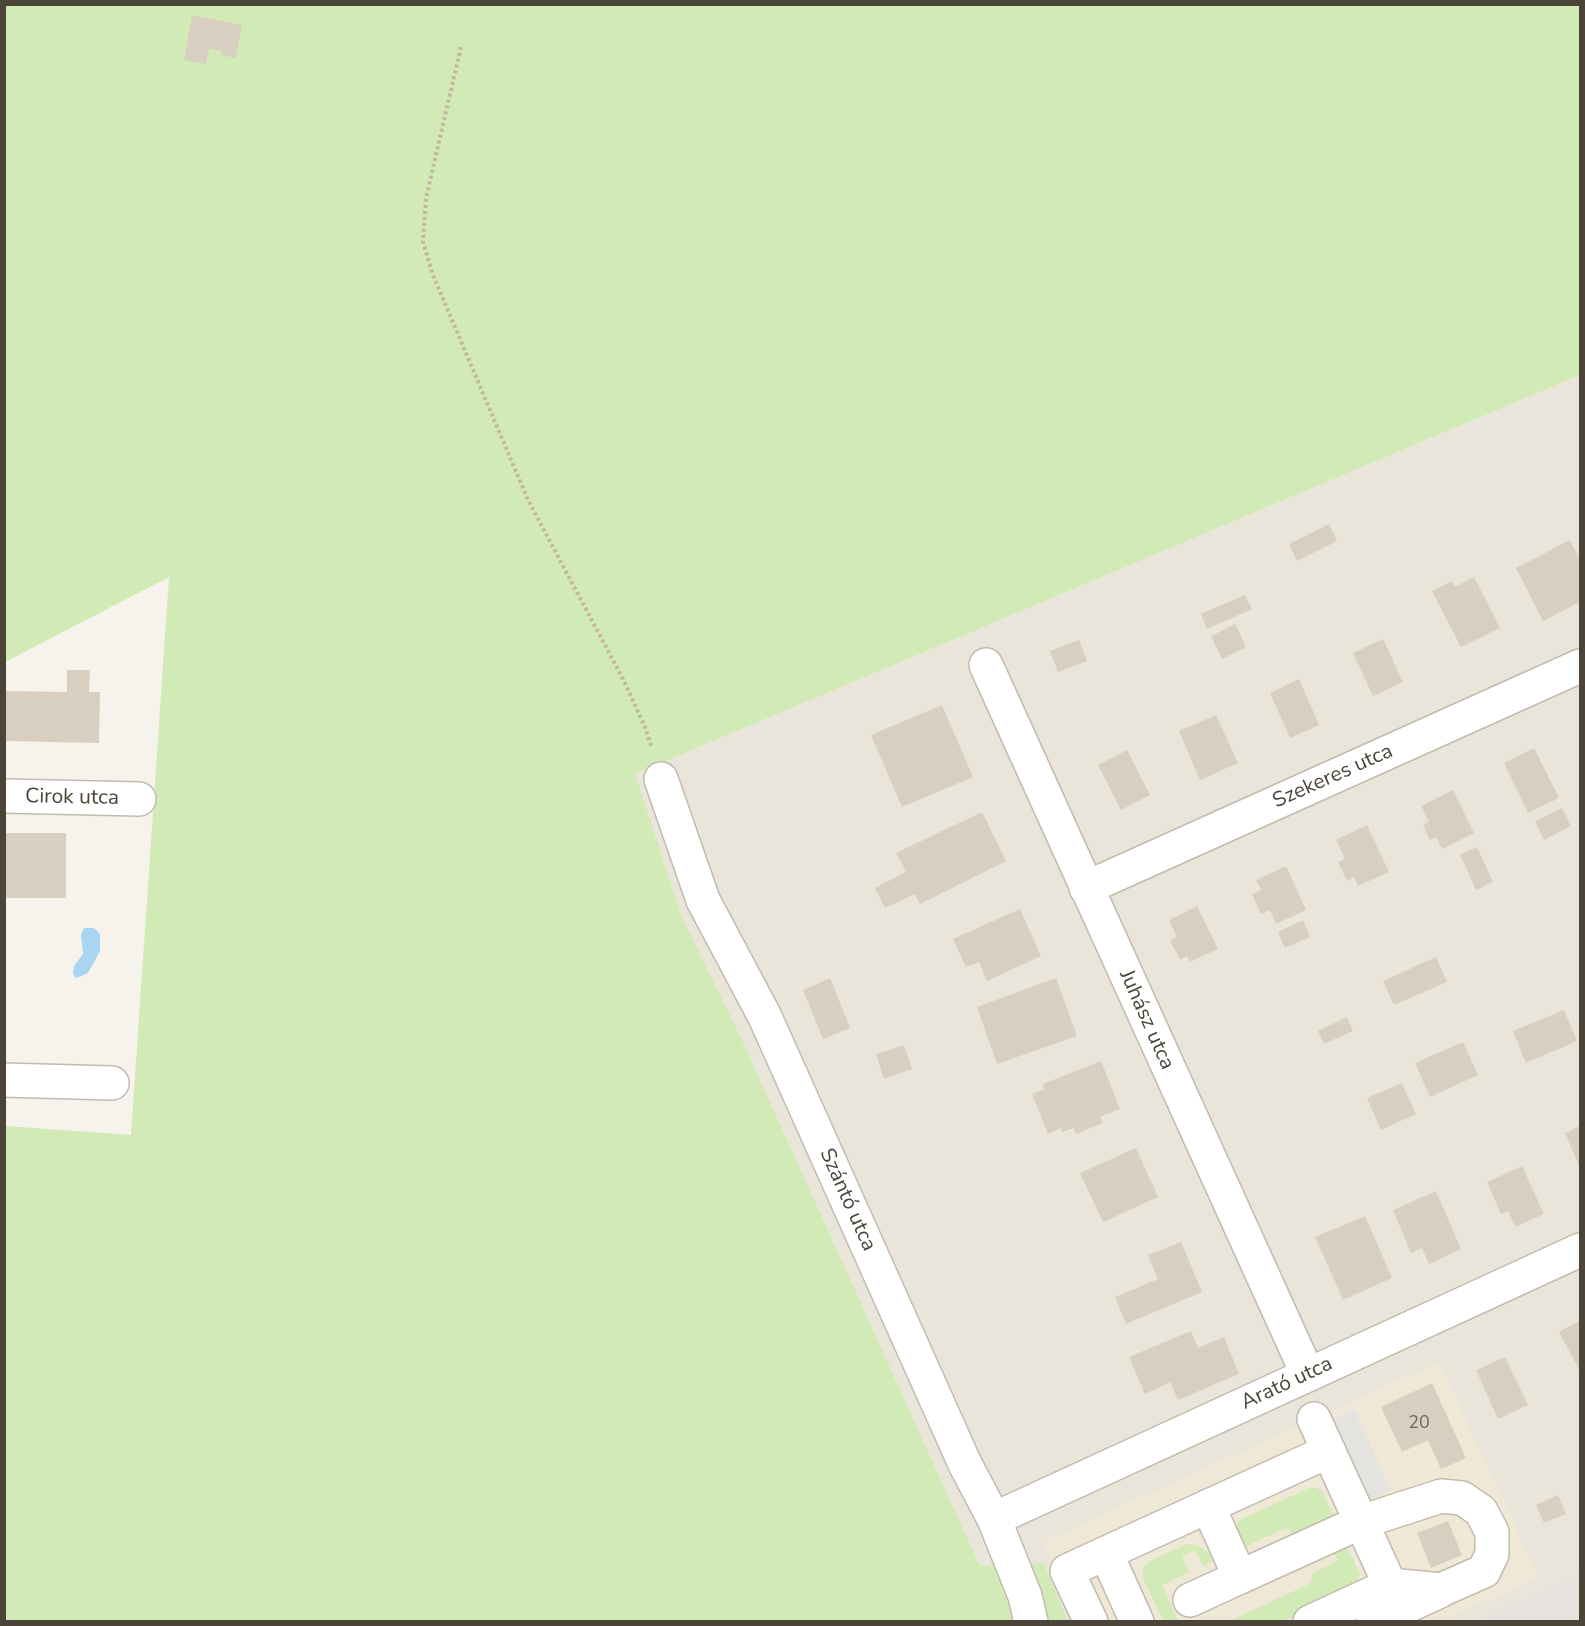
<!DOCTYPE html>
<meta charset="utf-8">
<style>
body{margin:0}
#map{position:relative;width:1585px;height:1626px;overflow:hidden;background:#f6f3ec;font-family:"Nunito Sans",sans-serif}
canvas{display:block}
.frame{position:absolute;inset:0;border:6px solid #4b4439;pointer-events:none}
</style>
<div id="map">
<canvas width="1585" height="1626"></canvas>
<div class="frame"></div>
</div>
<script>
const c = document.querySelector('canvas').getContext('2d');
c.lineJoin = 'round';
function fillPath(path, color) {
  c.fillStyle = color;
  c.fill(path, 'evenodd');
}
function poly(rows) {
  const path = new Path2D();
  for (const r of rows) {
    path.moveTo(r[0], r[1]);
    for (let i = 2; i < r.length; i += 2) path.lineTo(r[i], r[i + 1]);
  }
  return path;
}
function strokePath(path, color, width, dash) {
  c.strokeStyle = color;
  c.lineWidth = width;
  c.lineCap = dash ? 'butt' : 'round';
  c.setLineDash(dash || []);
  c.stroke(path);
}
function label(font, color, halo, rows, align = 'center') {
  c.font = font + ' "Nunito Sans",sans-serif';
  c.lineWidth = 4.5;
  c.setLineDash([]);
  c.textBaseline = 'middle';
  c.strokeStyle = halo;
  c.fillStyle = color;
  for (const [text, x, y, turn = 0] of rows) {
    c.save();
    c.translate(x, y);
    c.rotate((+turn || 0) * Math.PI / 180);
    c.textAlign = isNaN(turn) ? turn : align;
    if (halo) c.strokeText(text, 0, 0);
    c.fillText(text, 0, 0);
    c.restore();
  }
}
fillPath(poly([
 [1580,375,1580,1573,1474,1621,1068,1622,1044,1563,980,1566,739,1033,682,917,634,774]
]), '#eae5da');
fillPath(poly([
 [1580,1573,1580,1621,1474,1621]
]), '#e6e2dd');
fillPath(poly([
 [1439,1362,1539,1577,1441,1621,1079,1621,1043,1542]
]), '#efe8d6');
fillPath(poly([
 [5,5,1580,5,1580,375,635,774,682,917,739,1033,980,1566,1044,1563,1068,1621,5,1621,5,1126,131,1135,169,577,5,662],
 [1309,1488,1317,1488,1323,1493,1338,1525,1297,1544,1288,1527,1242,1548,1235,1531,1236,1525,1240,1520],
 [1343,1539,1360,1574,1355,1585,1345,1593,1284,1621,1228,1622,1309,1584,1312,1579,1311,1574,1338,1561,1330,1544],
 [1187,1544,1198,1546,1208,1552,1216,1560,1203,1566,1195,1550,1182,1556,1189,1573,1162,1585,1178,1621,1163,1621,1143,1578,1143,1567,1150,1561]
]), '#d2eab5');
fillPath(poly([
 [1354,1409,1391,1490,1365,1502,1328,1422]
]), '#e5e3e0');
fillPath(poly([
 [84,928,94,928,100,934,100,951,88,973,76,978,73,974,74,966,83,954,81,934]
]), '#a9d4f2');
fillPath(poly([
 [192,15,242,25,236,58,221,55,222,51,209,48,206,64,184,60],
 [1329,524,1337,541,1297,561,1289,544],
 [1570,540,1580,560,1580,602,1543,621,1516,568],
 [1474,577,1500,628,1461,647,1432,591,1452,581,1455,587],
 [1245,595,1252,609,1207,629,1201,614],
 [1235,624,1246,647,1222,659,1211,636],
 [1383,639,1403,682,1373,696,1353,653],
 [1079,640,1087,661,1058,672,1050,651],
 [67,670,90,670,89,692,100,692,99,743,4,741,4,691,67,692],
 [1299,679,1319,725,1290,738,1270,693],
 [942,705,973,777,902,807,871,735],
 [1216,715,1238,763,1200,780,1179,731],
 [1534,748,1559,798,1528,813,1504,763],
 [1127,750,1150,795,1121,810,1098,765],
 [1453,790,1474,833,1442,849,1436,837,1430,840,1423,825,1429,822,1421,806],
 [1562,808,1571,826,1544,840,1535,821],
 [982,812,1006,861,920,904,915,894,885,908,875,888,906,872,896,853],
 [1367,825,1389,872,1358,886,1354,877,1347,881,1338,862,1345,859,1336,840],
 [4,833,66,833,66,898,4,898],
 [1477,847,1493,882,1476,890,1460,855],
 [1286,866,1306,910,1276,924,1270,910,1261,914,1252,894,1261,890,1256,880],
 [1197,906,1218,949,1190,962,1187,956,1180,960,1170,940,1177,937,1169,920],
 [1020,909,1041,956,987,981,979,962,966,967,953,939],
 [1303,920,1310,937,1285,948,1278,932],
 [1436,957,1447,982,1394,1005,1383,981],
 [830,978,850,1028,823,1039,803,990],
 [1056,978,1077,1036,997,1064,977,1007],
 [1564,1010,1577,1041,1526,1063,1513,1031],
 [1347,1017,1353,1031,1324,1044,1318,1031],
 [1463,1042,1478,1075,1430,1097,1415,1063],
 [904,1045,912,1069,884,1079,876,1054],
 [1101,1061,1120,1109,1100,1117,1103,1123,1076,1134,1074,1128,1062,1132,1061,1128,1048,1134,1032,1094,1044,1089,1043,1084],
 [1402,1083,1416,1114,1381,1130,1367,1098],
 [1580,1126,1580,1168,1565,1133],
 [1136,1148,1158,1197,1103,1222,1080,1173],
 [1522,1166,1544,1214,1515,1227,1508,1211,1501,1214,1487,1182],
 [1436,1191,1461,1249,1429,1264,1422,1248,1411,1253,1393,1210],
 [1365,1216,1392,1278,1343,1300,1315,1237],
 [1181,1242,1202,1292,1126,1324,1115,1297,1158,1279,1148,1255],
 [1580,1320,1580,1371,1559,1332],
 [1191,1331,1198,1348,1224,1337,1239,1374,1178,1400,1170,1382,1145,1394,1129,1357],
 [1505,1357,1528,1405,1498,1419,1476,1370],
 [1432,1383,1466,1458,1441,1469,1428,1440,1402,1452,1381,1407],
 [1558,1495,1566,1514,1544,1523,1536,1505],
 [1448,1521,1462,1555,1431,1568,1417,1533]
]), '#d8cfc1');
const minor = poly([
 [986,665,1308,1375],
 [661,779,703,900,765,1017,965,1464,994,1519,1025,1596,1031,1622],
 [4,796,139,799],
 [1086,888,1580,666],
 [4,1080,112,1083],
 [1208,1506,1240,1577,1361,1522,1441,1496,1462,1498,1481,1511,1492,1532,1492,1554,1484,1571,1441,1590,1390,1585],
 [994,1519,1580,1250],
 [1190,1600,1240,1577],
 [1091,1622,1067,1571,1106,1553],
 [1137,1622,1106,1553,1329,1451],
 [1310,1622,1390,1585,1314,1419],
 [1373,1622,1440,1591]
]);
strokePath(minor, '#c2bbae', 36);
strokePath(poly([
 [461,47,426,198,423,242,433,275,528,500,623,679,645,727,652,748]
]), '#c4b79f', 4, [3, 3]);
strokePath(minor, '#fff', 33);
label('18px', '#6e675b', null, [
 ["20",1419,1424]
]);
label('21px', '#4b4439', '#fff', [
 ["Szekeres utca",1333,777,-24],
 ["Cirok utca",72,798,1],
 ["Juhász utca",1146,1020,66],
 ["Szántó utca",847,1200,66],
 ["Arató utca",1287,1384,-25]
]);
</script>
